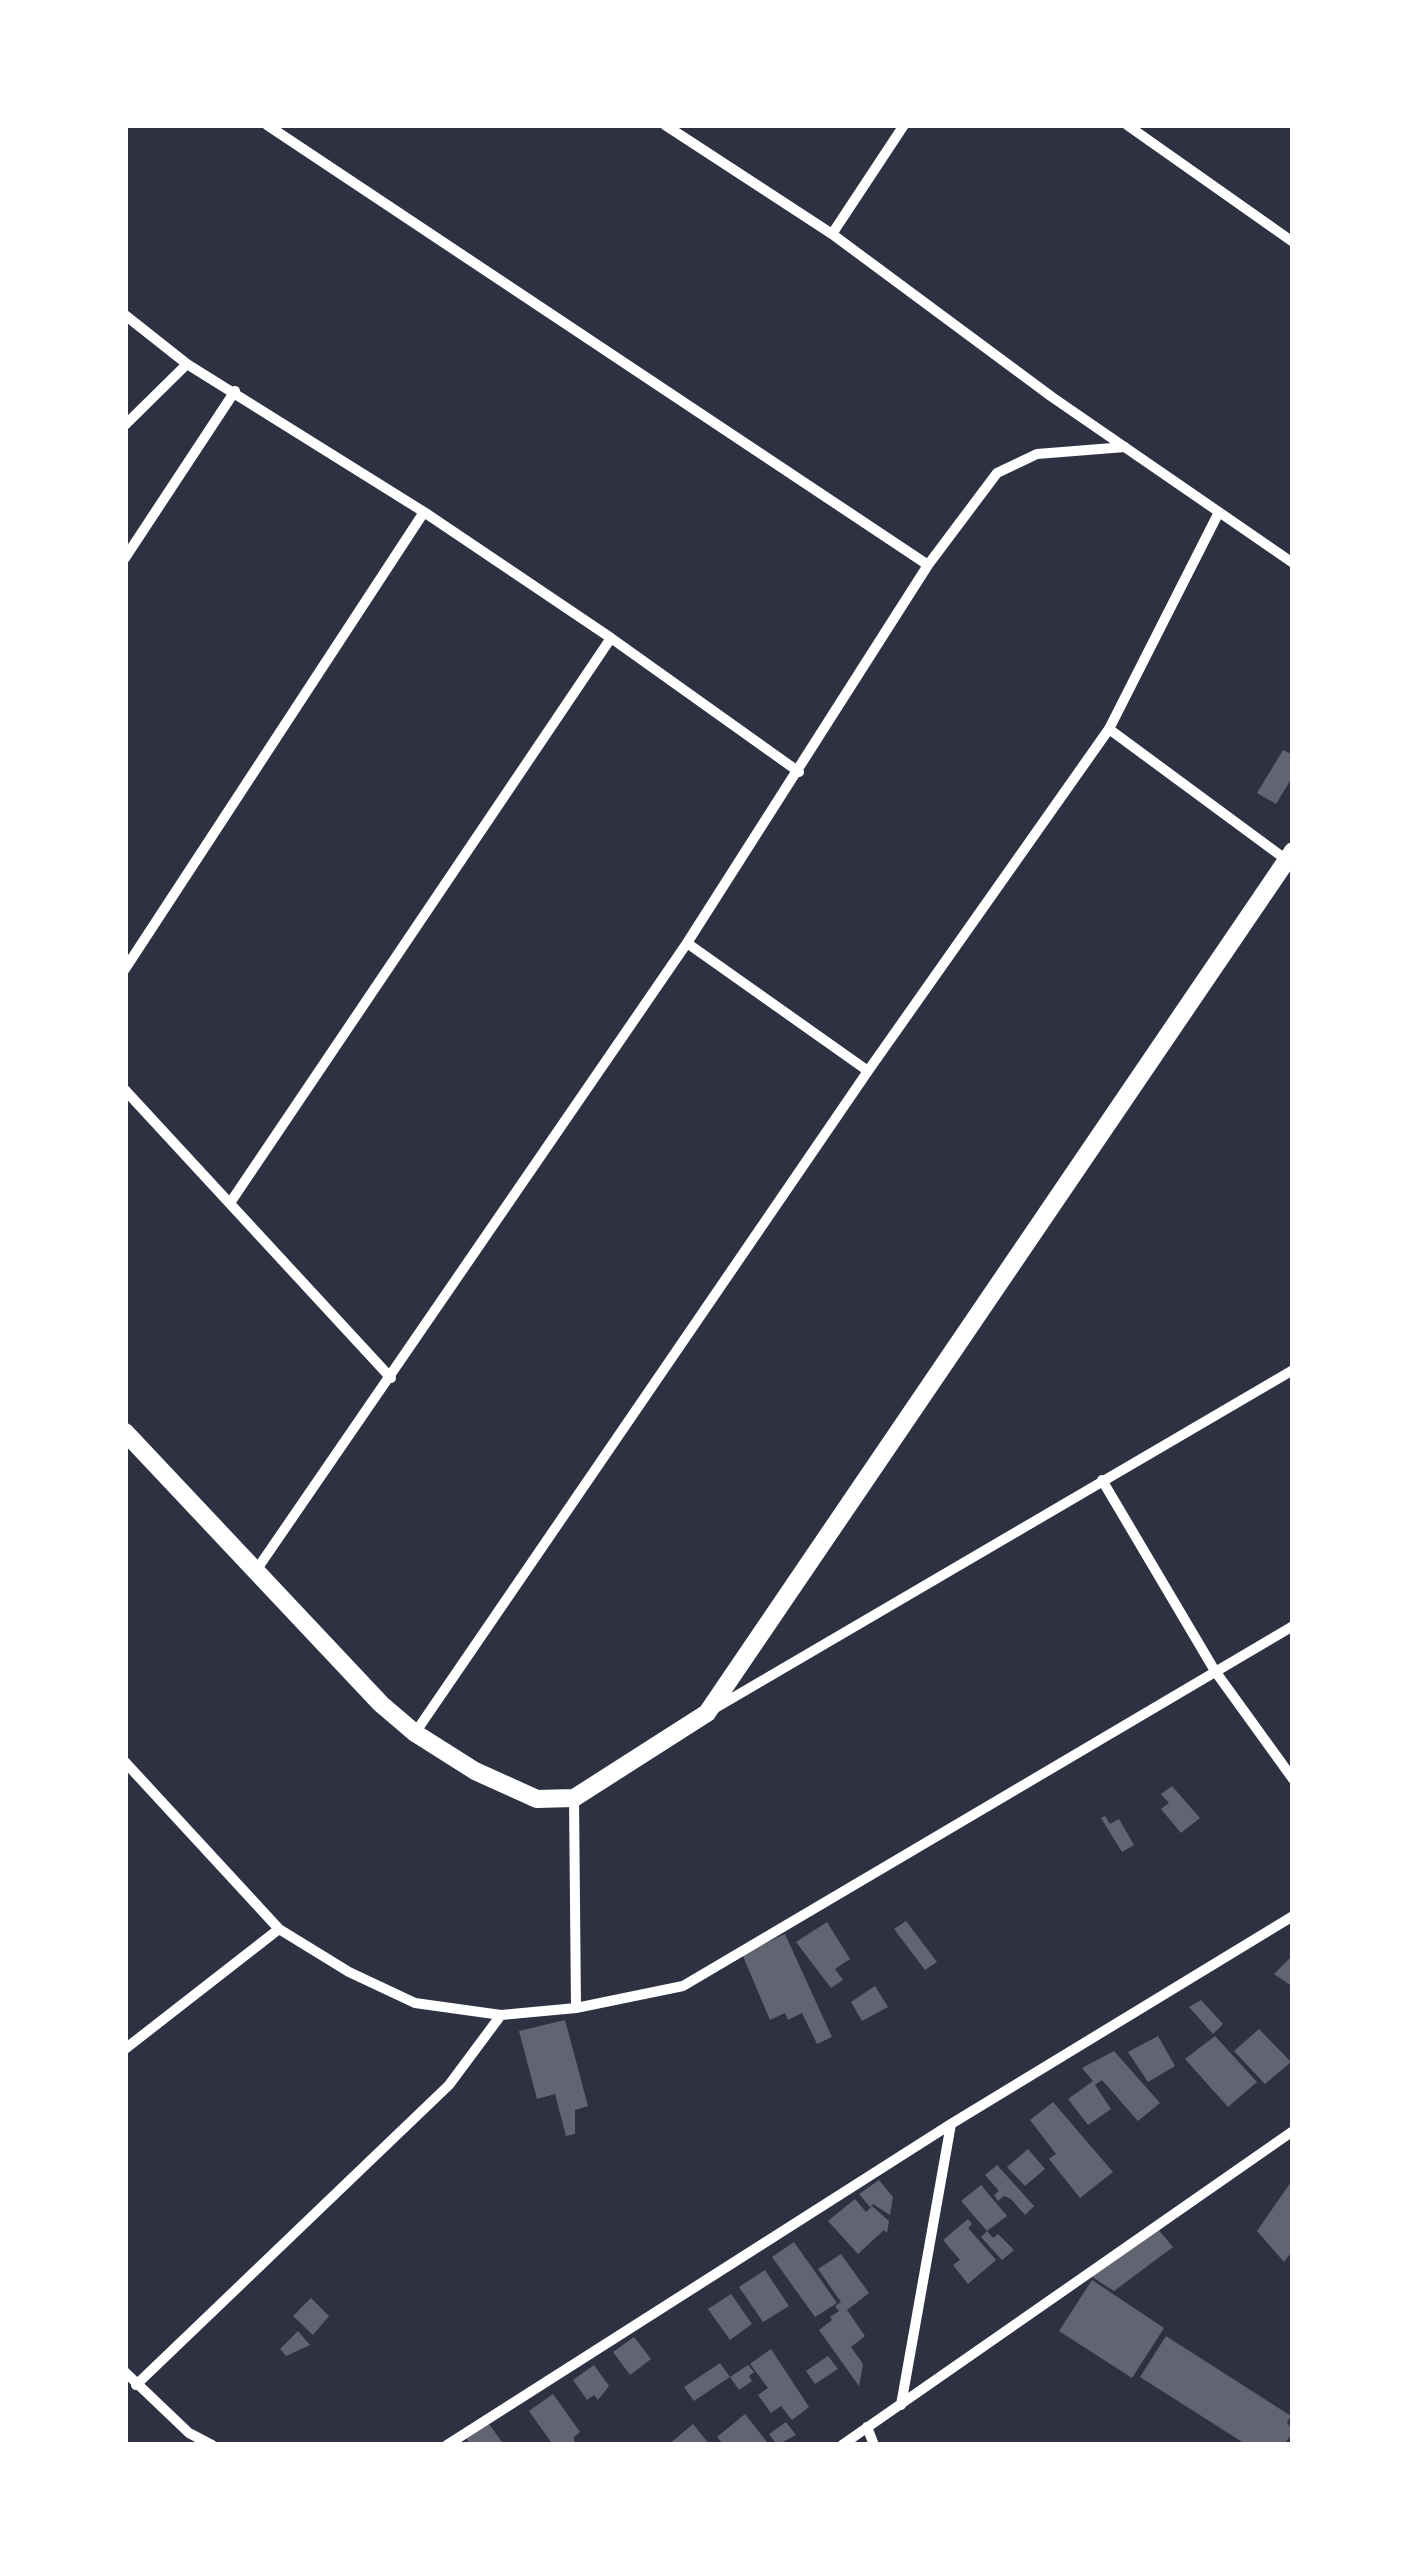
<!DOCTYPE html>
<style>
body{margin:0}
#map{position:relative;width:1418px;height:2570px;overflow:hidden;background:#2d3142;font-family:"Fira Sans Condensed",sans-serif}
canvas{display:block}
.frame{position:absolute;inset:0;border:128px solid #fff;pointer-events:none}
</style>
<div id="map">
<canvas width="1418" height="2570"></canvas>
<div class="frame"></div>
</div>
<script>
const c = document.querySelector('canvas').getContext('2d');
c.lineJoin = 'round';
function fillPath(path, color) {
  c.fillStyle = color;
  c.fill(path, 'evenodd');
}
function poly(rows) {
  const path = new Path2D();
  for (const r of rows) {
    path.moveTo(r[0], r[1]);
    for (let i = 2; i < r.length; i += 2) path.lineTo(r[i], r[i + 1]);
  }
  return path;
}
function strokePath(path, color, width, dash) {
  c.strokeStyle = color;
  c.lineWidth = width;
  c.lineCap = dash ? 'butt' : 'round';
  c.setLineDash(dash || []);
  c.stroke(path);
}
fillPath(poly([
 [1283,750,1293,755,1293,776,1276,804,1257,793],
 [1172,1786,1200,1818,1181,1833,1161,1809,1169,1803,1161,1794],
 [1105,1816,1110,1824,1119,1819,1134,1845,1122,1852,1101,1818],
 [906,1921,937,1962,925,1970,894,1929],
 [827,1922,850,1959,835,1969,843,1980,831,1988,796,1942],
 [785,1934,832,2037,817,2044,802,2013,788,2020,785,2013,770,2020,742,1954],
 [1293,1955,1293,1987,1274,1974],
 [875,1986,888,2007,862,2021,851,2002],
 [1201,2000,1223,2024,1213,2034,1189,2007],
 [565,2020,588,2106,575,2110,575,2134,566,2136,555,2094,537,2099,519,2031],
 [1259,2029,1291,2062,1265,2084,1234,2051],
 [1158,2036,1175,2066,1148,2082,1128,2052],
 [1215,2036,1257,2082,1228,2107,1185,2059],
 [1114,2051,1160,2103,1138,2121,1102,2080,1095,2085,1111,2109,1088,2125,1068,2099,1093,2081,1082,2068],
 [1053,2102,1113,2172,1080,2198,1049,2159,1056,2154,1030,2120],
 [1028,2149,1045,2169,1025,2186,1007,2167],
 [997,2165,1034,2206,1025,2215,1011,2199,1004,2196,998,2201,994,2195,999,2191,985,2175],
 [1293,2179,1293,2250,1284,2262,1257,2231],
 [879,2180,893,2197,890,2215,873,2204,870,2207,859,2194],
 [981,2185,1007,2216,987,2231,961,2201],
 [855,2199,866,2212,872,2206,889,2221,887,2233,884,2230,858,2254,828,2221],
 [968,2219,972,2224,968,2228,996,2260,968,2284,953,2265,960,2260,943,2240],
 [1156,2227,1173,2247,1114,2291,1089,2275],
 [987,2231,993,2238,998,2234,1014,2250,1002,2260,981,2237],
 [794,2242,837,2303,815,2317,772,2257],
 [841,2254,869,2293,847,2310,865,2336,851,2347,863,2364,859,2386,819,2330,832,2320,830,2317,839,2311,835,2306,841,2302,818,2269],
 [765,2270,789,2306,763,2322,739,2287],
 [1092,2280,1164,2328,1132,2378,1059,2331],
 [731,2294,752,2324,730,2340,708,2309],
 [311,2298,329,2316,313,2335,293,2316],
 [298,2331,310,2345,286,2356,280,2349],
 [1166,2336,1291,2416,1287,2422,1293,2432,1284,2445,1247,2445,1140,2377],
 [634,2337,651,2359,630,2375,613,2352],
 [771,2349,809,2407,792,2420,781,2406,771,2413,758,2395,768,2388,750,2364],
 [828,2356,838,2369,815,2384,806,2371],
 [720,2363,730,2377,748,2365,754,2372,749,2376,752,2381,739,2390,730,2377,694,2401,684,2387],
 [594,2365,609,2386,598,2400,594,2395,587,2400,573,2380],
 [553,2394,580,2432,574,2437,575,2445,553,2445,529,2411],
 [745,2414,767,2442,724,2445,717,2437],
 [487,2421,504,2445,471,2445,465,2437],
 [786,2422,796,2435,777,2445,769,2434],
 [693,2424,710,2445,668,2445]
]), '#626471');
strokePath(poly([
 [267,125,928,565],
 [665,125,832,234,1052,397,1293,563],
 [1127,125,1293,242],
 [832,234,904,125],
 [125,315,187,364,424,512,611,638,799,772],
 [125,425,187,364],
 [125,558,235,391],
 [1109,729,1288,861],
 [687,943,868,1071],
 [125,969,424,512],
 [125,1090,391,1378],
 [230,1203,611,638],
 [1102,1480,1215,1671,1293,1779],
 [255,1572,687,943,928,565,997,473,1037,454,1125,447],
 [712,1710,1293,1370],
 [415,1733,868,1071,1109,729,1218,514],
 [125,1762,279,1929,349,1972,415,2003,501,2015,576,2008,683,1986,1293,1626],
 [574,1798,576,2008],
 [125,2049,279,1929],
 [125,2372,189,2433,212,2445],
 [136,2385,449,2085,501,2015],
 [901,2405,951,2124],
 [867,2427,874,2445],
 [447,2445,951,2124,1293,1916],
 [842,2445,1293,2131]
]), '#fff', 10);
strokePath(poly([
 [125,1432,381,1704,415,1733,475,1771,537,1799,574,1798,707,1713,1293,851]
]), '#fff', 18);
</script>
